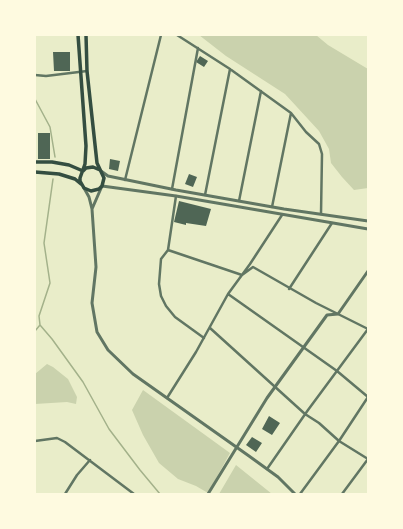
<!DOCTYPE html>
<style>
body{margin:0}
#map{position:relative;width:403px;height:529px;overflow:hidden;background:#e9edc9;font-family:"Noto Sans",sans-serif}
canvas{display:block}
.frame{position:absolute;inset:0;border:36px solid #fefae0;pointer-events:none}
</style>
<div id="map">
<canvas width="403" height="529"></canvas>
<div class="frame"></div>
</div>
<script>
const c = document.querySelector('canvas').getContext('2d');
c.lineJoin = 'round';
function fillPath(path, color) {
  c.fillStyle = color;
  c.fill(path, 'evenodd');
}
function poly(rows) {
  const path = new Path2D();
  for (const r of rows) {
    path.moveTo(r[0], r[1]);
    for (let i = 2; i < r.length; i += 2) path.lineTo(r[i], r[i + 1]);
  }
  return path;
}
function strokePath(path, color, width, dash) {
  c.strokeStyle = color;
  c.lineWidth = width;
  c.lineCap = dash ? 'butt' : 'round';
  c.setLineDash(dash || []);
  c.stroke(path);
}
fillPath(poly([
 [199,35,316,35,328,45,368,69,368,188,354,190,342,177,331,163,329,149,319,131,285,94,226,56],
 [47,364,53,367,68,379,77,397,76,404,67,402,35,404,35,374],
 [143,390,230,453,208,493,196,486,178,479,159,463,143,435,132,410],
 [236,465,272,494,219,494]
]), '#cad2ad');
strokePath(poly([
 [35,99,50,127,55,157],
 [53,179,44,243,50,283,39,316,40,325,52,339,83,382,109,429,140,470,160,494],
 [35,331,40,325]
]), '#a3b18a', 1.5);
fillPath(poly([
 [53,52,70,52,70,71,54,71],
 [200,56,208,61,204,67,196,62],
 [38,133,50,133,50,159,38,159],
 [110,159,120,161,118,171,109,169],
 [189,174,197,177,193,187,185,184],
 [179,201,211,209,206,226,186,223,186,225,174,222],
 [269,416,280,423,272,435,262,429],
 [252,437,262,443,256,452,246,445]
]), '#4f6655');
strokePath(poly([
 [177,35,230,69,291,113,306,132,319,144,322,154,321,214],
 [35,75,46,76,87,71],
 [125,180,161,35],
 [172,189,198,48],
 [205,195,230,69],
 [176,196,168,250,161,259,159,284,161,296,166,306,175,317,204,338],
 [239,201,261,91],
 [272,207,291,113],
 [168,250,242,275,253,267,316,303,368,329],
 [289,289,332,223],
 [228,294,337,371,368,397],
 [210,328,305,414,319,423,339,441,368,459],
 [167,398,196,352,228,294,250,264,282,215],
 [35,441,57,438,65,442,134,494],
 [267,469,308,410,368,329],
 [65,494,77,475,90,460],
 [300,494,339,441,368,397],
 [342,494,368,459]
]), '#617663', 2.5);
strokePath(poly([
 [101,171,108,176,176,190,284,209,368,221],
 [84,188,89,197,92,209,96,267,92,303,97,332,108,350,133,374,249,456,278,477,295,494],
 [92,209,102,186,176,196,368,229],
 [208,494,267,398,327,315,338,314,368,271]
]), '#617663', 3);
strokePath(poly([
 [78,35,86,146,85,164,80,178,80,181,84,188,91,191,99,189,102,186,104,178,97,163,87,71,86,35],
 [35,162,52,162,69,165,83,171],
 [83,171,86,168,93,167,100,170],
 [35,172,59,174,75,179,81,184]
]), '#344e41', 3.5);
</script>
